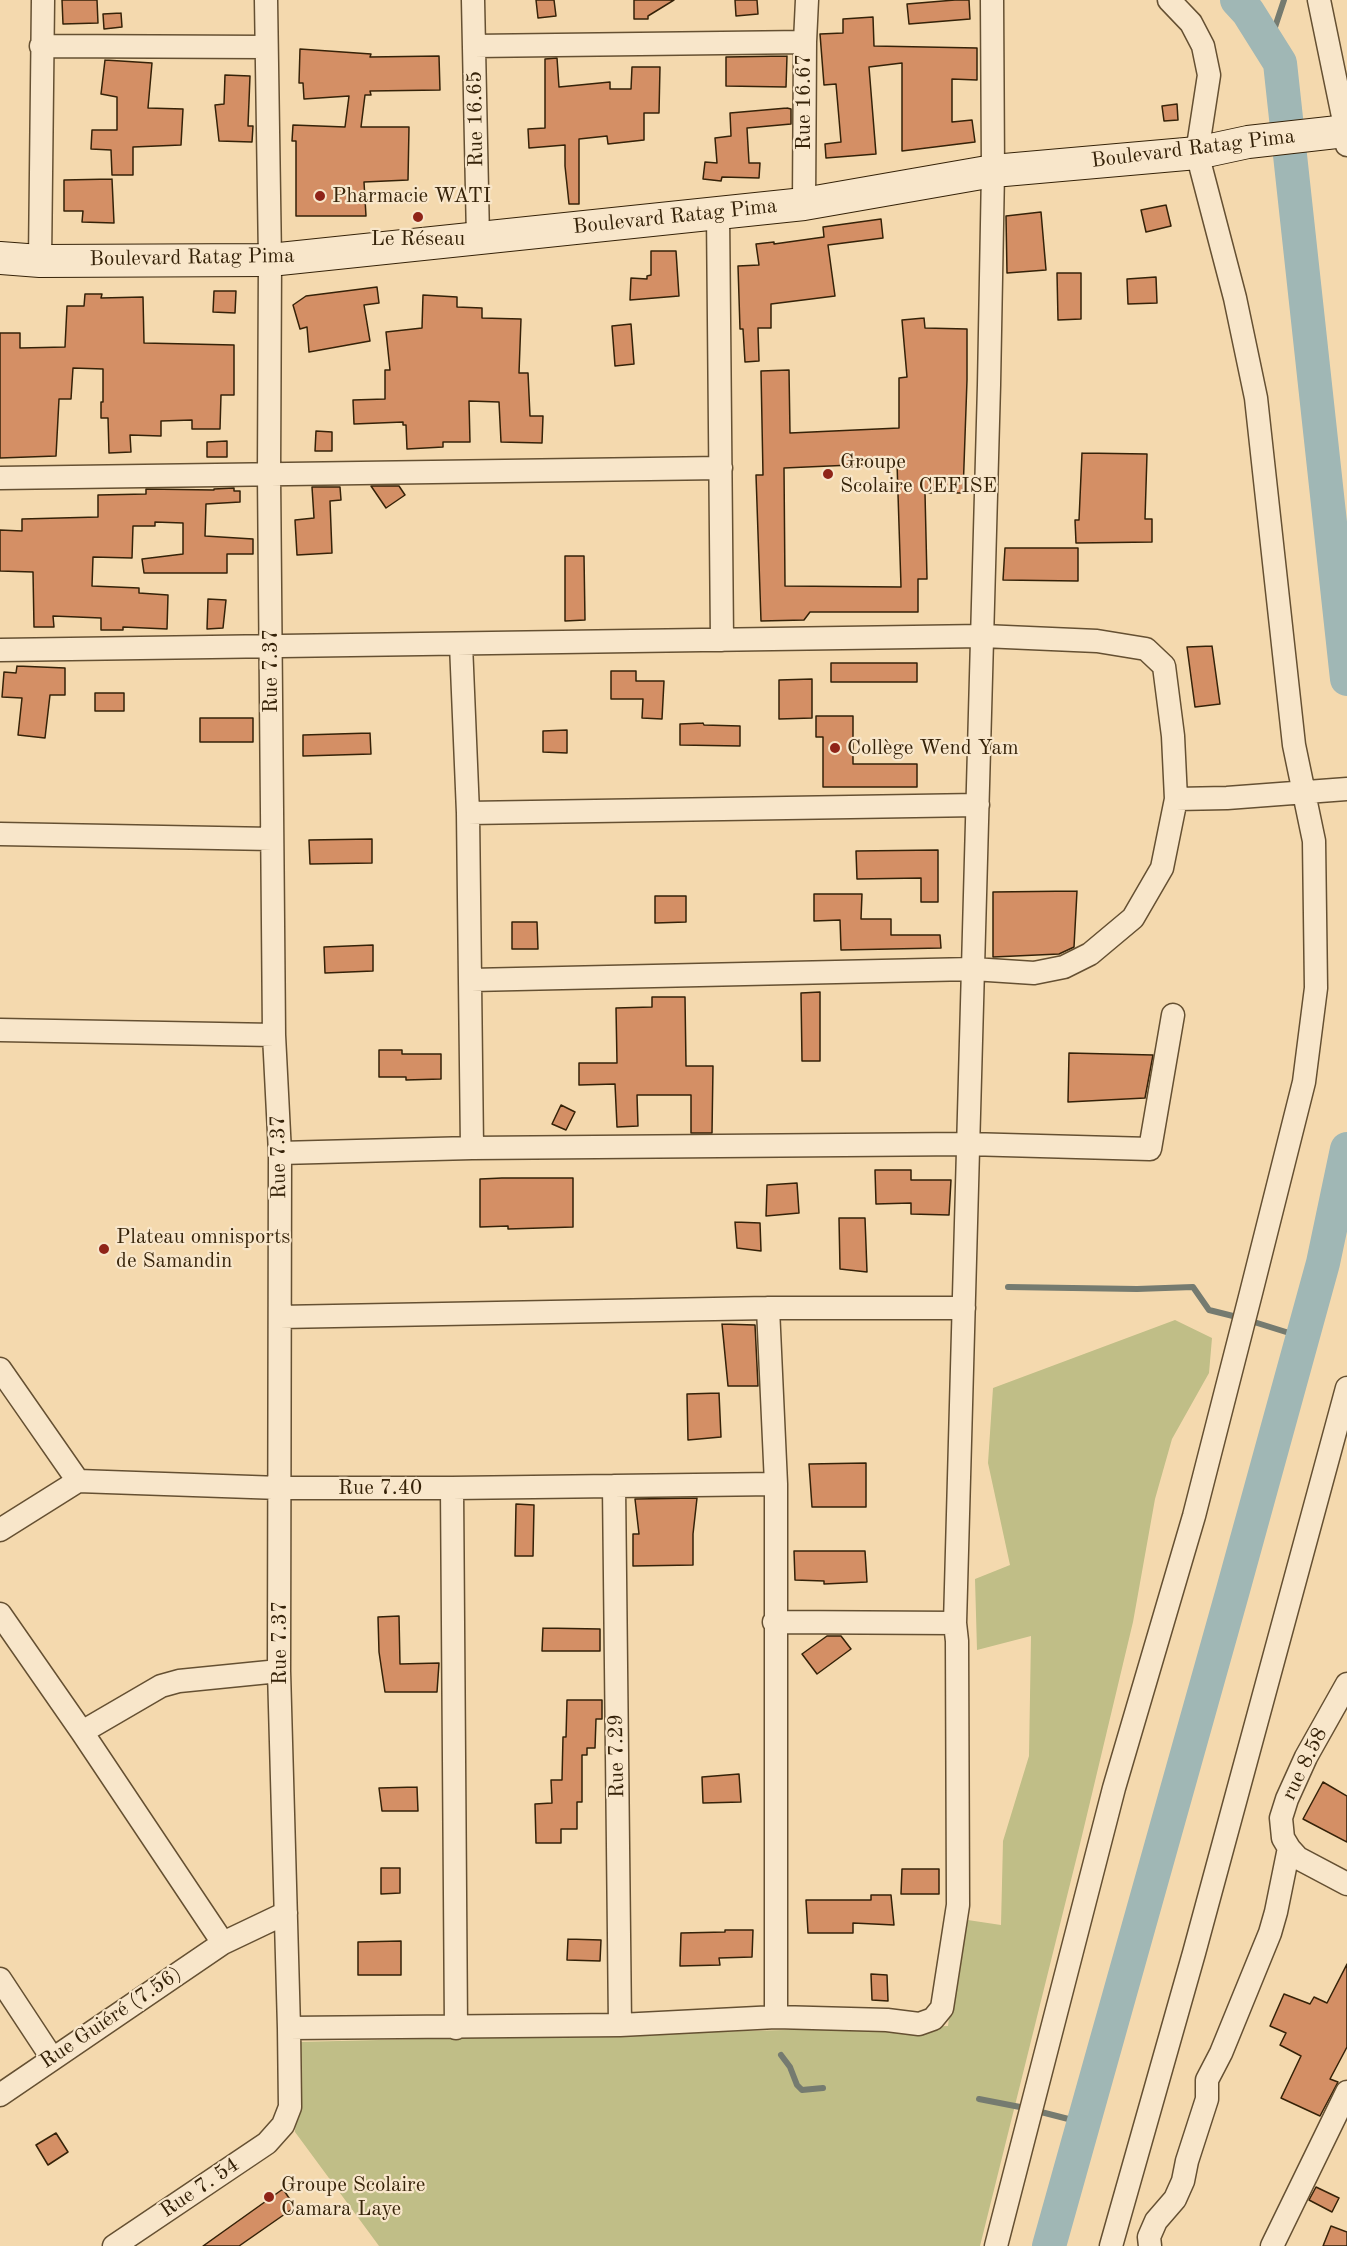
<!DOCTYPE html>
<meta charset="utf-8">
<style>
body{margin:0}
canvas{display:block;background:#f4d9ae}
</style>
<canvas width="1347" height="2246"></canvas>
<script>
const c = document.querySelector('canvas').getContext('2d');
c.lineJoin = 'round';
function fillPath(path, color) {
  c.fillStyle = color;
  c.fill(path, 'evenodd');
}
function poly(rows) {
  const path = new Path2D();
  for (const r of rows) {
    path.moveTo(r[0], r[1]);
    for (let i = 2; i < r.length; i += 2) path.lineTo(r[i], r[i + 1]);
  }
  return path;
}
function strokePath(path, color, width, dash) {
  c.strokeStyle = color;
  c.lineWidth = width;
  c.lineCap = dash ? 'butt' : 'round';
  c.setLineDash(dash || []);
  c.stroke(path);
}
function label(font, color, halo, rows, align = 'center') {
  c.font = font + ' "Old Standard TT",serif';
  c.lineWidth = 4.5;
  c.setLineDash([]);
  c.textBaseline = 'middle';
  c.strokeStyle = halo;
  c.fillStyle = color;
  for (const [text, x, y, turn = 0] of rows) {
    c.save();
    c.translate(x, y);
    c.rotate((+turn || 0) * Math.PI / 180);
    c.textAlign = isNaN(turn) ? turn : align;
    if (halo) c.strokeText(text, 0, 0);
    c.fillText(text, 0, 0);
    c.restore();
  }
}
fillPath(poly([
 [1175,1320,1212,1338,1209,1373,1172,1439,1155,1499,1133,1622,1080,1844,980,2246,379,2246,295,2132,298,2042,948,2026,961,1919,1001,1925,1003,1841,1029,1756,1031,1636,977,1650,975,1579,1010,1565,988,1463,993,1388]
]), '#c0be87');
strokePath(poly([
 [1269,45,1284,0],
 [1008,1287,1137,1289,1193,1287,1209,1310,1233,1316],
 [1254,1322,1302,1337],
 [781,2055,790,2067,797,2085,802,2090,823,2088],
 [979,2099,1020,2107],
 [1041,2112,1084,2123]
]), '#757b70', 6);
strokePath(poly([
 [1237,0,1248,12,1280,63,1347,679],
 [1049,2246,1233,1590,1323,1263,1347,1149]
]), '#a0b7b5', 34);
const building = poly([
 [62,0,97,0,98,23,63,24,62,0],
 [536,0,554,0,556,16,538,18,536,0],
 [634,0,674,0,648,16,648,19,634,19,634,0],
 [735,0,757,0,758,14,736,16,735,0],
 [955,0,969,0,970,19,909,24,907,4,955,0],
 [121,13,122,27,104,29,103,14,121,13],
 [873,17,874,46,977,48,977,80,952,79,952,122,972,120,975,142,902,151,902,63,869,67,876,154,826,158,825,144,841,142,836,84,824,85,820,34,843,33,843,19,873,17],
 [300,49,371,54,370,57,439,56,440,90,370,91,371,95,365,95,361,127,409,127,408,180,364,182,366,216,296,216,296,141,292,141,293,125,345,127,349,96,304,99,303,83,299,83,300,49],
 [787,56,786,87,726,86,726,57,787,56],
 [557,58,559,87,610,82,610,89,631,89,632,67,660,67,659,113,644,113,644,140,608,144,607,136,579,139,579,204,569,204,565,166,565,145,529,148,528,129,545,128,545,59,557,58],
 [105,60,152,63,148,108,183,109,181,145,133,147,133,175,112,175,111,150,91,149,92,130,117,130,117,97,101,94,105,60],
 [225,75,250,76,248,126,253,126,252,142,219,141,215,105,224,104,225,75],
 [1177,104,1178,120,1164,121,1162,106,1177,104],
 [787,108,791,109,791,124,747,128,749,163,760,163,759,178,722,177,721,181,703,179,705,162,717,163,715,138,731,136,730,113,787,108],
 [112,179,114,223,82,222,83,211,64,211,64,180,112,179],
 [1166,205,1171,226,1146,232,1141,210,1166,205],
 [1041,212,1046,270,1007,273,1006,216,1041,212],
 [881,219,883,238,828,245,835,296,771,304,771,328,758,328,759,361,745,362,743,329,740,329,738,266,759,265,756,244,774,242,774,244,824,237,823,227,881,219],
 [651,251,676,251,679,296,630,300,631,278,647,279,647,276,651,275,651,251],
 [1057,273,1081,273,1081,319,1058,320,1057,273],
 [1156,277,1157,303,1128,304,1127,279,1156,277],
 [377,287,379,303,364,305,370,341,309,352,307,327,300,329,293,305,306,296,377,287],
 [214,291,236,291,235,313,213,312,214,291],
 [85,294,102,294,101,298,143,297,144,343,234,345,234,395,221,395,220,429,192,429,192,420,161,421,161,436,130,435,131,452,109,453,108,418,101,418,101,402,103,402,103,369,73,368,71,399,59,399,56,456,0,458,0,333,20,333,20,348,65,347,67,306,84,306,85,294],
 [423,295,457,297,457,307,482,308,482,318,521,319,519,373,528,373,530,416,543,416,542,443,501,442,499,402,469,401,470,442,443,442,443,447,407,449,406,425,403,425,403,422,354,424,353,400,385,399,385,370,390,370,386,332,422,328,423,295],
 [924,318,925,328,967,329,967,380,963,493,925,493,927,579,918,579,918,612,810,612,804,620,761,621,756,475,763,475,761,371,789,370,790,433,899,428,899,378,907,377,902,320,924,318],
 [897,463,901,587,785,586,784,468,897,463],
 [631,324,634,364,615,366,612,326,631,324],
 [316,431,332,432,332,451,315,451,316,431],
 [227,441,227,457,207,457,207,442,227,441],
 [1082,453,1147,454,1145,519,1152,519,1152,542,1076,543,1075,520,1079,520,1082,453],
 [371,486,399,486,405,495,386,508,371,486],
 [312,487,340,487,341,500,330,501,332,553,297,555,295,520,314,518,312,487],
 [234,488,234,491,240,491,240,502,206,504,205,536,253,539,253,554,227,554,227,573,144,573,142,559,183,554,183,523,155,522,155,526,133,526,132,558,93,557,92,586,139,588,139,593,168,595,167,629,123,627,123,630,101,630,101,618,53,616,54,627,34,627,33,572,0,571,0,530,22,531,22,519,98,517,98,495,146,494,146,489,214,490,214,489,234,488],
 [1005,548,1078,548,1078,581,1003,580,1005,548],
 [565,556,584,556,585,620,565,621,565,556],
 [208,599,226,600,223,628,207,629,208,599],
 [1212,646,1220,704,1195,707,1187,647,1212,646],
 [831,663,917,663,917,682,831,682,831,663],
 [17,666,65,668,65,695,50,695,45,738,18,735,22,698,2,697,4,672,16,673,17,666],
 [611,671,636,671,636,681,664,681,662,719,642,718,643,699,611,699,611,671],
 [812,679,812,718,779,719,779,680,812,679],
 [95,693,124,693,124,711,95,711,95,693],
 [816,716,853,716,853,764,917,764,917,787,823,787,823,737,816,737,816,716],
 [200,718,253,718,253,742,200,742,200,718],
 [703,723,704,725,740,726,740,746,680,745,680,724,703,723],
 [567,730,567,753,543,752,543,731,567,730],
 [370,733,371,754,303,756,303,735,370,733],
 [372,839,372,863,310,864,309,840,372,839],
 [938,850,938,902,921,902,921,878,857,879,856,851,938,850],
 [1077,891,1074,947,1059,954,993,957,993,892,1077,891],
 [814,894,862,894,861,919,891,919,891,935,940,935,941,948,841,950,840,920,814,921,814,894],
 [655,896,686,896,686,922,655,923,655,896],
 [512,922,537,922,538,949,512,949,512,922],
 [373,945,373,971,325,973,324,947,373,945],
 [820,992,820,1061,802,1061,801,993,820,992],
 [652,997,685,997,686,1066,713,1066,712,1133,691,1133,691,1095,637,1095,638,1126,617,1127,615,1084,579,1085,579,1063,617,1063,616,1008,652,1007,652,997],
 [379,1050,402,1050,402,1054,441,1054,441,1079,406,1080,406,1077,379,1077,379,1050],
 [1069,1053,1153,1055,1145,1098,1068,1102,1069,1053],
 [561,1105,575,1112,566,1130,552,1124,561,1105],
 [875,1170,911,1170,911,1180,951,1180,949,1215,911,1214,911,1203,876,1204,875,1170],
 [502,1178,573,1178,573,1227,508,1229,508,1226,480,1227,480,1179,502,1178],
 [797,1183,799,1213,766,1216,767,1185,797,1183],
 [839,1218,865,1218,867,1272,840,1269,839,1218],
 [735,1222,760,1223,761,1251,737,1248,735,1222],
 [722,1324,755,1325,758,1386,728,1386,722,1324],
 [719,1393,721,1437,688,1440,687,1394,719,1393],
 [866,1463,866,1507,812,1507,809,1464,866,1463],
 [697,1498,693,1534,693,1565,633,1566,633,1534,639,1534,635,1499,697,1498],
 [516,1504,534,1505,533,1556,515,1556,516,1504],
 [794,1551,865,1551,867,1582,824,1584,824,1581,795,1580,794,1551],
 [399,1616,400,1664,439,1663,437,1692,385,1692,379,1652,378,1617,399,1616],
 [543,1628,600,1629,600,1651,542,1651,543,1628],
 [827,1636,841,1636,851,1649,817,1674,802,1654,827,1636],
 [567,1700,602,1700,602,1719,596,1719,595,1748,587,1748,587,1755,582,1755,582,1802,577,1802,577,1829,561,1829,561,1843,536,1843,535,1804,552,1803,551,1780,562,1780,563,1737,566,1737,567,1700],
 [739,1774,741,1802,703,1803,702,1777,739,1774],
 [1323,1782,1347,1796,1347,1842,1303,1819,1323,1782],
 [417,1787,418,1811,382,1811,379,1788,417,1787],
 [381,1868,400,1868,400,1893,381,1894,381,1868],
 [902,1869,939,1869,939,1894,901,1894,902,1869],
 [871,1895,891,1895,894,1925,853,1923,853,1933,808,1933,806,1900,871,1900,871,1895],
 [725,1930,753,1930,752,1957,719,1958,720,1965,680,1966,681,1933,725,1932,725,1930],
 [568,1939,601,1940,600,1961,567,1960,568,1939],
 [401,1941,401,1975,358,1975,358,1942,401,1941],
 [1347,1964,1347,2047,1330,2079,1338,2082,1320,2116,1281,2098,1301,2056,1280,2045,1286,2033,1270,2026,1284,1994,1310,2004,1314,1997,1327,2003,1347,1964],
 [871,1974,887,1975,888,2001,872,2000,871,1974],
 [56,2133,68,2152,48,2165,36,2145,56,2133],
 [1316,2187,1339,2198,1332,2212,1309,2200,1316,2187],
 [283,2189,295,2207,239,2246,203,2246,283,2189],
 [1331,2226,1347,2232,1347,2246,1323,2246,1331,2226]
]);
fillPath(building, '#d48f65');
strokePath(building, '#352208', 1.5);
const street = poly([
 [473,0,478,238],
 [1319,0,1346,131,1347,145],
 [41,46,266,47],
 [474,46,805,42],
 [804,204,805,42,807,0],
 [718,213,722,640],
 [40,261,43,0],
 [0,478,721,468],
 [461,644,468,813,472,1148],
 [0,650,983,636,1097,641,1146,649,1164,666,1173,736,1176,799,1227,798,1347,789],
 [468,813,978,805],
 [0,834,272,839],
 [471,980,973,969,1034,973,1064,967,1090,954,1133,918,1162,868,1176,799],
 [0,1030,274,1035],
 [280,1153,472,1148,967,1144,1150,1149,1173,1015],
 [768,1308,776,1484,776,2017],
 [280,1317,768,1308,964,1308],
 [0,1369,78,1481],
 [614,1486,620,2025],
 [452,1488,456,2028],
 [0,1530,78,1481,280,1488,452,1488,776,1484],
 [0,1614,82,1732,223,1943],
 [774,1622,955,1623],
 [1347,1684,1306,1757,1287,1799,1281,1818,1283,1838,1289,1848,1298,1858,1347,1884],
 [82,1732,161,1686,179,1681,279,1671],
 [0,1979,52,2058],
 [289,2028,620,2025,776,2017,887,2020,919,2024,933,2019,942,2008,958,1905,957,1641,955,1623,989,385,993,171,992,0],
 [0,2095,223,1943,286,1913],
 [114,2246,267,2143,283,2125,290,2107,289,2028,279,1671,280,1153,274,1035,269,474,270,260,266,0],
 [996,2246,1114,1788,1194,1516,1251,1293,1304,1082,1316,988,1314,841,1294,745,1256,398,1235,298,1197,153,1209,75,1203,46,1191,23,1169,0],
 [1111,2246,1194,1953,1347,1388],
 [1150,2246,1149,2237,1156,2221,1175,2199,1183,2181,1187,2161,1207,2099,1207,2080,1221,2053,1270,1933,1276,1912,1289,1848],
 [1272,2246,1347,2092]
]);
const secondary = poly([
 [0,258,40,261,270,260,804,204,993,171,1197,153,1248,142,1347,131]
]);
strokePath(street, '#655032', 25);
strokePath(secondary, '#352208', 34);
strokePath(street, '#f8e6ca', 22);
strokePath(secondary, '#f8e6ca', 32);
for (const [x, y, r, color] of [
 [320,196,6,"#8f2418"],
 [418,217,6,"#8f2418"],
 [828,474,6,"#8f2418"],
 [835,748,6,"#8f2418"],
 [104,1249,6,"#8f2418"],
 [269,2197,6,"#8f2418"]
]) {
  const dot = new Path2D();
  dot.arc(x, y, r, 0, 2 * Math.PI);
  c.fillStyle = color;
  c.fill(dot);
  strokePath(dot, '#f8e6ca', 2);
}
label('21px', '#352208', '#f8e6ca', [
 ["Rue 16.67",804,102,-90],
 ["Rue 16.65",476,119,-91],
 ["Boulevard Ratag Pima",1193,149,-7],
 ["Boulevard Ratag Pima",675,217,-6],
 ["Boulevard Ratag Pima",192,258,-1],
 ["Rue 7.37",271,671,-90],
 ["Rue 7.37",279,1157,-91],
 ["Rue 7.40",380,1488],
 ["Rue 7.37",280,1643,-90],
 ["Rue 7.29",617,1756,-91],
 ["rue 8.58",1305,1764,-64],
 ["Rue Guiéré (7.56)",111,2018,-34],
 ["Rue 7. 54",200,2188,-34]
]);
label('21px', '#352208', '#f8e6ca', [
 ["Pharmacie WATI",332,196],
 ["Le Réseau",418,239,"center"],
 ["Groupe",840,462],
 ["Scolaire CEFISE",840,486],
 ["Collège Wend Yam",847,748],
 ["Plateau omnisports",116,1237],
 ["de Samandin",116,1261],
 ["Groupe Scolaire",281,2185],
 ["Camara Laye",281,2209]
], 'left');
</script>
